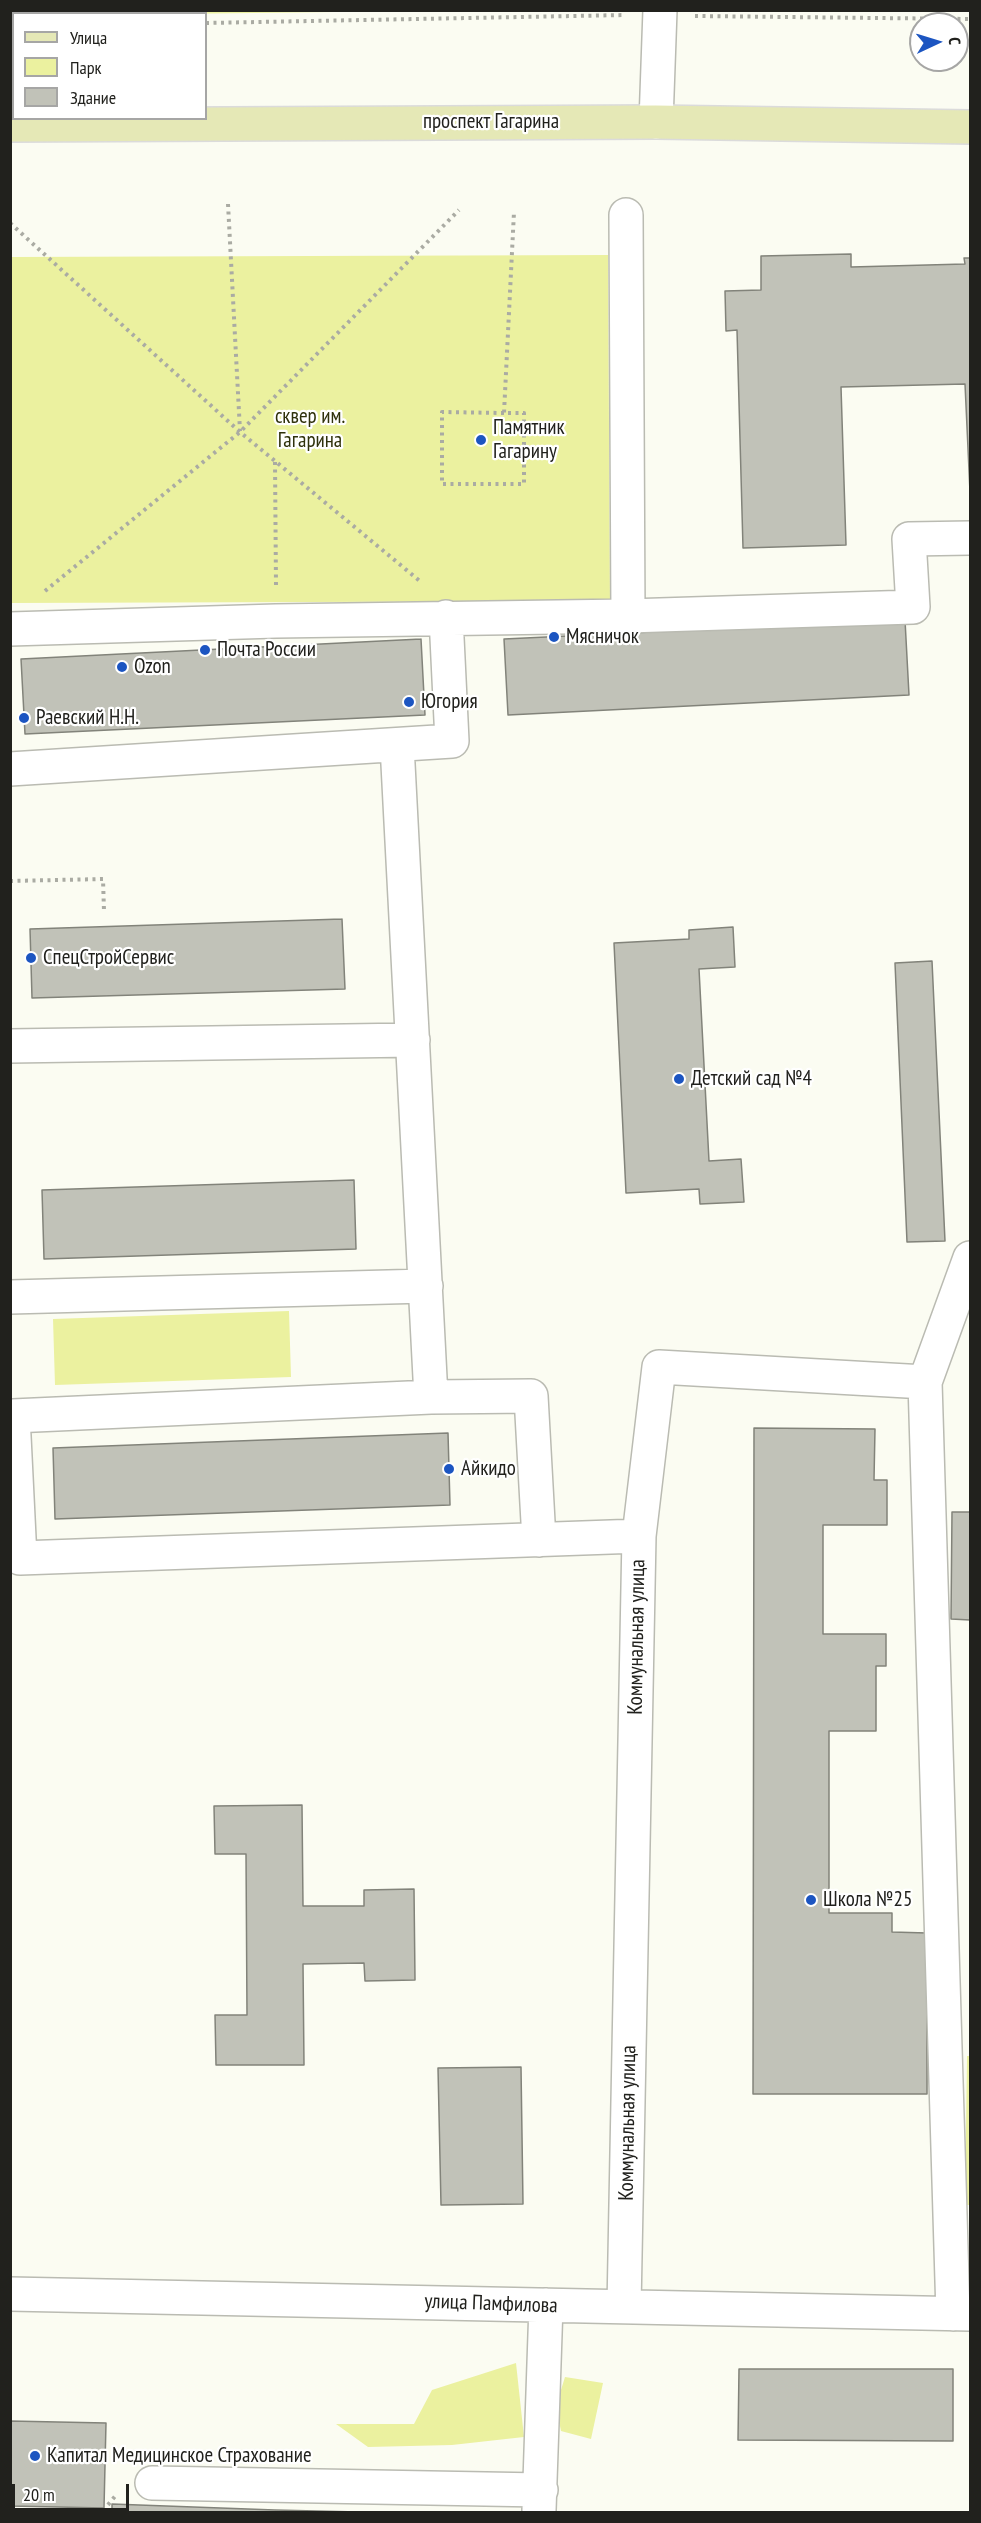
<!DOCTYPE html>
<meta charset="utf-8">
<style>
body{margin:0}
#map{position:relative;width:981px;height:2523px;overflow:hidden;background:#fbfcf2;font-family:"PT Sans Narrow",sans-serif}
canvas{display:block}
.frame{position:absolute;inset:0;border:12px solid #21211d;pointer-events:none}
.legend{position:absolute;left:12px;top:12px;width:195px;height:108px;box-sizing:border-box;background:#fff;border:2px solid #a6a6a5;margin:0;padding:8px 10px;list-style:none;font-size:18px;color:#21211d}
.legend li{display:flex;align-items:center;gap:12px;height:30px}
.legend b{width:30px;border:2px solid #a6a6a5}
.north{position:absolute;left:909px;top:12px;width:60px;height:60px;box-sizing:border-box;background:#fff;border:2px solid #a6a6a5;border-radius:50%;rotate:86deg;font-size:16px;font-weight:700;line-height:24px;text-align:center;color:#21211d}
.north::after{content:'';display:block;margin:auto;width:21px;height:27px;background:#1c55c1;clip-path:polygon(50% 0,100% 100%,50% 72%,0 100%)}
.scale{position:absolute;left:12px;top:2484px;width:117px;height:27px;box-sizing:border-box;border:3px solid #21211d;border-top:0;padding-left:8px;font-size:18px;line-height:21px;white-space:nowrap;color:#21211d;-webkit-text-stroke:4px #fff;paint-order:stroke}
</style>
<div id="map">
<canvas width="981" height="2523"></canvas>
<div class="frame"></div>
<ul class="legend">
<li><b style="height:8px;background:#e5e8b6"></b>Улица</li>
<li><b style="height:16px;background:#ebf19f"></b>Парк</li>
<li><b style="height:16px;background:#c1c2b8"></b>Здание</li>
</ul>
<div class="north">С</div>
<div class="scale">20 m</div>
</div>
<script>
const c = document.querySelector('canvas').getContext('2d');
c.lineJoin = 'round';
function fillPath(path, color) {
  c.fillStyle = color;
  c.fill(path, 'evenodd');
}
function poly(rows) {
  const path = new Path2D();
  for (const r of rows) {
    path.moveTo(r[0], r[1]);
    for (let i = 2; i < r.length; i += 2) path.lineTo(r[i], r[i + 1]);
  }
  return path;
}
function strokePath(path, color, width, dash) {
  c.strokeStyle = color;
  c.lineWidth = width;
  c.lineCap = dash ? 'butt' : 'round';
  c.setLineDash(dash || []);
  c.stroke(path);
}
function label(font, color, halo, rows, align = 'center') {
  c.font = font + ' "PT Sans Narrow",sans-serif';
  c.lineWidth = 4.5;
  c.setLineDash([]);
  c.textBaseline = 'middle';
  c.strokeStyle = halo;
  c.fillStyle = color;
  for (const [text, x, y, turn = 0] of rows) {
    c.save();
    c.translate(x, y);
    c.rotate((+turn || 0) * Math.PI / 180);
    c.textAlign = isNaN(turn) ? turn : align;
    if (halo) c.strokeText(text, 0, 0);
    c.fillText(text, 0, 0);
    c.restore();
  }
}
fillPath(poly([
 [10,11,11,10,415,11,11,16],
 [608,255,610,601,11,603,10,257],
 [289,1311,291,1377,55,1385,53,1319],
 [967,2056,970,2056,970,2205,965,2205],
 [516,2363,524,2437,452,2445,368,2447,336,2424,414,2424,432,2390],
 [565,2377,603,2383,591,2439,561,2431,556,2406]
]), '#ebf19f');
const building = poly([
 [851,254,851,267,965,264,964,258,970,258,970,492,965,384,841,387,846,545,743,548,737,330,726,331,725,291,761,290,761,256,851,254],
 [905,620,909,695,508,715,504,639,905,620],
 [421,639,425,715,25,734,21,659,421,639],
 [342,919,345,989,32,998,30,929,342,919],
 [733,927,735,967,699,969,709,1161,741,1159,744,1202,700,1204,699,1189,626,1193,614,943,689,939,689,930,733,927],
 [932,961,945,1241,907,1242,895,963,932,961],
 [354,1180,356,1249,44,1259,42,1190,354,1180],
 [754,1428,875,1429,874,1480,887,1480,887,1525,823,1525,823,1634,886,1634,886,1666,876,1666,876,1731,829,1731,829,1913,892,1913,892,1932,927,1933,927,2094,753,2094,754,1428],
 [448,1433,450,1505,55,1519,53,1448,448,1433],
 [952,1512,970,1512,970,1620,951,1619,952,1512],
 [302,1805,303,1906,364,1906,364,1890,414,1889,415,1980,365,1981,364,1963,303,1964,304,2065,216,2065,215,2015,247,2015,246,1854,215,1854,214,1806,302,1805],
 [521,2067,523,2204,441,2205,438,2068,521,2067],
 [739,2369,953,2369,953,2441,738,2440,739,2369],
 [10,2421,106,2423,104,2508,10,2506,10,2421],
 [112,2504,275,2510,358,2512,112,2512,112,2504]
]);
fillPath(building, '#c1c2b8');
strokePath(building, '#82837a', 1.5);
const minor = poly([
 [656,122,660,10],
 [626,215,628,616],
 [10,629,276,621,628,616,913,607,909,539,970,538],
 [397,745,431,1397,13,1416,20,1558,639,1536],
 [10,769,452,741,446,617],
 [10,1046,413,1040],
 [10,1297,426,1286],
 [431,1397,531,1396,539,1540],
 [10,2294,970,2314],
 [624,2307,639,1536,659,1367,925,1382],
 [953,2314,925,1382,970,1258],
 [152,2483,541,2490],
 [539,2510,546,2305]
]);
const major = poly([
 [10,125,656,122,970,127]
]);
strokePath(minor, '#babbb2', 36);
strokePath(major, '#dbdbdb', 36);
strokePath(poly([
 [695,16,970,19],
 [206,23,625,15],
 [10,26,14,26],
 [228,204,240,431],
 [10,223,240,432,421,582],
 [504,413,442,412,442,484,524,484,524,413,504,413,514,212],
 [275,462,276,586],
 [45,591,240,432,459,210],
 [10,881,103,879,104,911],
 [107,2512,107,2506,117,2494]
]), '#aaaba3', 4, [3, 4.5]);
strokePath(minor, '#fff', 33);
strokePath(major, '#e5e8b6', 33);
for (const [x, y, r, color] of [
 [481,440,6,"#1c55c1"],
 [554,637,6,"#1c55c1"],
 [205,650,6,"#1c55c1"],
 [122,667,6,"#1c55c1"],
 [409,702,6,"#1c55c1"],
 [24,718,6,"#1c55c1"],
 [31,958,6,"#1c55c1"],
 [679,1079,6,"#1c55c1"],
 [449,1469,6,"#1c55c1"],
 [811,1900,6,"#1c55c1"],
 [35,2456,6,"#1c55c1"]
]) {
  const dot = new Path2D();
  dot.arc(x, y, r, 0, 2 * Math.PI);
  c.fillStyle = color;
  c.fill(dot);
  strokePath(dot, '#fff', 2);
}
label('21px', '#21211d', '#fff', [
 ["проспект Гагарина",491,122],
 ["Коммунальная улица",637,1637,-89],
 ["Коммунальная улица",628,2123,-89],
 ["улица Памфилова",491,2304,2]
]);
label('21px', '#2f310b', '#fff', [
 ["сквер им.",310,417],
 ["Гагарина",310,441]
]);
label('21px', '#21211d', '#fff', [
 ["Памятник",493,428],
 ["Гагарину",493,452],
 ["Мясничок",566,637],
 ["Почта России",217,650],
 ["Ozon",134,667],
 ["Югория",421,702],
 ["Раевский Н.Н.",36,718],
 ["СпецСтройСервис",43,958],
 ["Детский сад №4",691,1079],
 ["Айкидо",461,1469],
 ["Школа №25",823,1900],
 ["Капитал Медицинское Страхование",47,2456]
], 'left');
</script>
